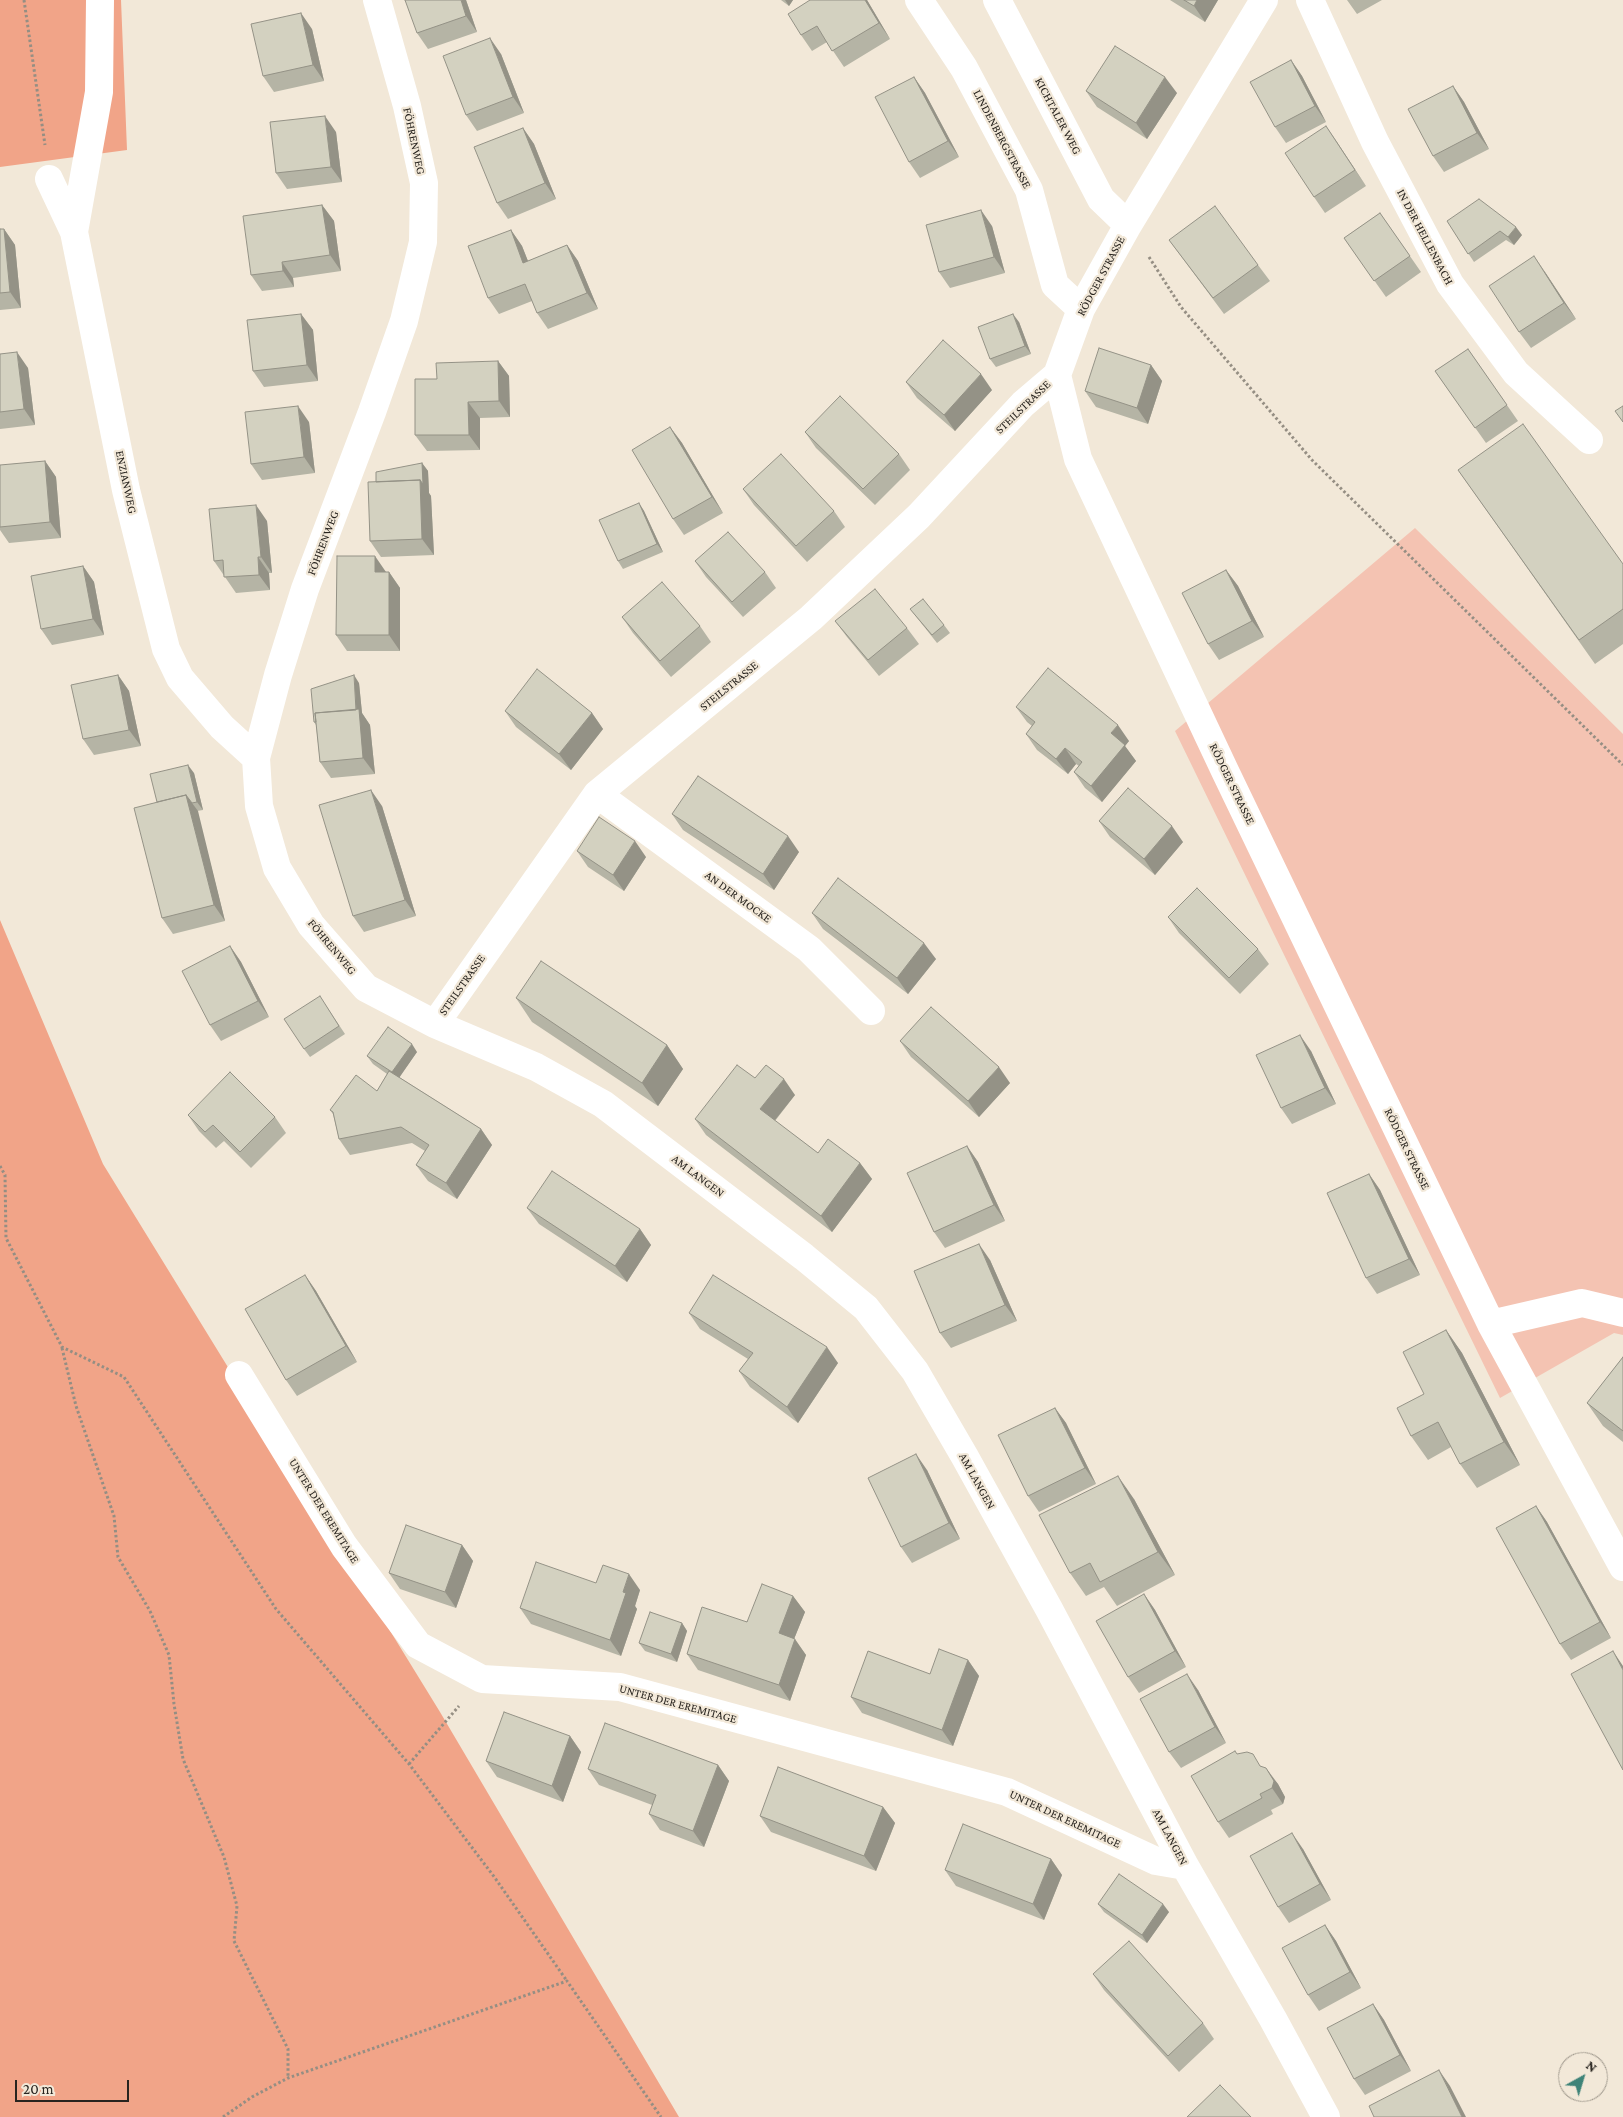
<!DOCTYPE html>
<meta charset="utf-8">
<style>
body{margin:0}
#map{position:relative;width:1623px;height:2117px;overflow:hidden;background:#f2e8d8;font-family:"Crimson Pro",serif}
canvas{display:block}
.north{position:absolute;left:1558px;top:2052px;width:50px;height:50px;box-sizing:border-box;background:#f2e8d8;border:1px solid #a19a8e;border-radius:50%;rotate:39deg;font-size:14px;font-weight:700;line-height:20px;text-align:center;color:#28241f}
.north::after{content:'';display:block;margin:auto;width:18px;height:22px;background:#3e8378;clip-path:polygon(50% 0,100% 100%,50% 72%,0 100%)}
.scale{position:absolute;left:15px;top:2080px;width:114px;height:22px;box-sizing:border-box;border:2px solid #28241f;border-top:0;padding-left:6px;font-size:15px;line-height:18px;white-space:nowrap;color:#28241f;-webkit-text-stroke:4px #f2e8d8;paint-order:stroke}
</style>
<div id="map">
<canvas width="1623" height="2117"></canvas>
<div class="north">N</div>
<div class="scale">20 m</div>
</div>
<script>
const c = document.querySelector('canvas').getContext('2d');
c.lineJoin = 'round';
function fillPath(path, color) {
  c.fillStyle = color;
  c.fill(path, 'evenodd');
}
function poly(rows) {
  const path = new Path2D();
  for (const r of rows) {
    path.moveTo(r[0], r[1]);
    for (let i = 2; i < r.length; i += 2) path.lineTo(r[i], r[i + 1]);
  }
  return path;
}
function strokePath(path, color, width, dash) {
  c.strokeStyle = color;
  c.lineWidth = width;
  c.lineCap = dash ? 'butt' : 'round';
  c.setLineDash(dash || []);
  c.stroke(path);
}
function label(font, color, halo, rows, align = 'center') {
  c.font = font + ' "Crimson Pro",serif';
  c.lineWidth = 4.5;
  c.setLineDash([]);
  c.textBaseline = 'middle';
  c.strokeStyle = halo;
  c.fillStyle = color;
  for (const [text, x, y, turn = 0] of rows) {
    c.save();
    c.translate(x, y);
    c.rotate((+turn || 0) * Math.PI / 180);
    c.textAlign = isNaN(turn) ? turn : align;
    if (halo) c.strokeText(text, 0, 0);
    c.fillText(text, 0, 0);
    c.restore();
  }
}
fillPath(poly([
 [1415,528,1623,734,1623,1335,1614,1333,1500,1398,1175,731]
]), '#f4c3b2');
fillPath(poly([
 [0,0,121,0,127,150,0,167],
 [0,920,103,1164,440,1712,679,2117,0,2117]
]), '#f1a488');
strokePath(poly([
 [24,0,45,145],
 [1149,257,1181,307,1312,460,1623,765],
 [0,1166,5,1175,6,1238,62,1347,124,1377,276,1609,409,1764,495,1878,567,1981],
 [62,1348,76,1406,114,1516,118,1557,150,1611,169,1655,174,1704,183,1759,224,1857,237,1906,234,1941,288,2049,288,2078],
 [409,1764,459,1706],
 [223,2117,252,2097,288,2078,567,1981,661,2117]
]), '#958e83', 3, [2.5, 2.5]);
strokePath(poly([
 [377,0,407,106,424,183,423,242,404,321,372,412,305,589,278,675,256,758,259,806,277,868,311,925,366,988,435,1024,536,1067,603,1104,804,1257,866,1308,915,1371,965,1457,1049,1609,1185,1866,1273,2019,1326,2117],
 [919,0,964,68,1029,190,1055,285,1081,309],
 [997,0,1101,199,1128,225],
 [1264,0,1128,225,1081,309,1057,375,1078,459,1225,771,1491,1324,1623,1567],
 [1310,0,1375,142,1450,284,1516,373,1589,440],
 [49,179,74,232,126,490,166,649,180,678,222,727,256,758],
 [74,232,99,92,100,0],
 [597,794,809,949,871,1011],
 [435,1024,597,794,811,618,919,516,1023,404,1057,375],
 [1491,1324,1582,1303,1623,1313],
 [239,1375,344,1546,418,1645,482,1679,620,1687,1007,1792,1156,1861,1185,1866]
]), '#fff', 28);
fillPath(poly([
 [466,0,477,32,428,49,417,33],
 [781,0,793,0,789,6],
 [810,0,867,0,890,39,844,67,827,42,812,51,801,35],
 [1170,0,1218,0,1205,22],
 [1347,0,1382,0,1357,14],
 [312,29,324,81,274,92,263,76],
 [501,54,524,113,477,131,466,115],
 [1291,60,1302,76,1326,122,1286,143,1275,127],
 [914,77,925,93,959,157,920,178,909,162],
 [1453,86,1464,102,1489,149,1444,172,1433,156],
 [1086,91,1177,93,1147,139,1097,107],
 [1326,126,1366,186,1325,213,1314,197],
 [523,128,534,144,556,199,508,219,497,203],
 [336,132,342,182,287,189,276,173],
 [322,205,334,221,341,271,293,278,294,287,262,291,251,275],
 [1380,213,1421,272,1386,297,1344,238],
 [1447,221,1522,235,1514,245,1506,240,1474,262],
 [992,226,1005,273,950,288,939,272],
 [0,229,4,229,15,245,21,308,0,310],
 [511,230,522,246,528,261,567,245,578,261,598,309,548,329,537,313,532,301,499,314,488,298],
 [1169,240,1258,265,1270,281,1224,314],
 [1545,272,1576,319,1531,348,1519,332],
 [301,314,313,330,318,381,264,387,253,371],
 [1019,322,1031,354,996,367,990,359],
 [1468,349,1518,421,1486,443,1435,371],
 [0,354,28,368,35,425,0,429],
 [498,361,509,376,510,417,480,418,480,450,427,451,415,435,437,379],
 [1151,365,1162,381,1148,424,1096,407,1085,391],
 [906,382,992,390,955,431,917,398],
 [309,422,315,473,262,480,251,464],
 [670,427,682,443,723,513,684,535,673,519],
 [805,432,899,454,910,470,875,505,816,448],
 [45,461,56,477,61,538,9,543,0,530,0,527],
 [422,463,428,471,429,493,431,496,434,555,381,557,370,541,376,482],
 [1458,470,1623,564,1623,644,1595,664],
 [743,489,834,511,845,527,807,562,754,505],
 [639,503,644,511,663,552,623,569,618,561],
 [267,521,272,573,269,573,270,590,236,593,214,561],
 [695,561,765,572,776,588,743,617,706,577],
 [83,566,94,582,104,635,52,645,41,629],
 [1226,570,1238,586,1264,637,1219,660,1208,644],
 [386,572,389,572,400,588,400,651,347,651,336,635],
 [910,609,944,625,950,633,937,643],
 [622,617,700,626,711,642,671,677,633,633],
 [835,621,907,628,919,644,879,676,847,637],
 [118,675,129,691,141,746,94,755,83,739],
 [359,683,362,713,370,725,375,774,331,778,320,762,316,725,314,722],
 [1016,707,1129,741,1125,746,1136,761,1102,802,1085,788,1074,772,1079,766,1076,764,1068,774,1037,750,1026,734,1032,726,1027,722],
 [505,711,592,713,603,729,571,770,516,727],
 [194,773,203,810,197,811,225,921,173,934,162,918,157,802],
 [382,806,416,916,364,932,353,916],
 [672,814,799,852,774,890,683,830],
 [1099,821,1183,842,1155,875,1110,837],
 [577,851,646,857,624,891,588,867],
 [812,913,936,959,908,994,823,929],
 [1168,917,1258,949,1269,964,1240,994,1179,933],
 [230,946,241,962,269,1017,221,1041,210,1025],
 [516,998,667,1045,683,1069,658,1106,532,1022],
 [325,1004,345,1034,310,1057,304,1049],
 [900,1041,1010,1083,979,1117,911,1057],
 [1311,1051,1336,1104,1292,1124,1281,1108],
 [417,1052,399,1077,481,1129,492,1145,457,1199,428,1181,416,1165,425,1151,412,1143,350,1155,339,1139,333,1114,330,1110,377,1091,387,1074,373,1064,367,1056],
 [755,1078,795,1095,775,1121,818,1153,860,1163,872,1179,832,1232,706,1135,695,1119],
 [188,1115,275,1117,286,1133,251,1168,224,1141,216,1148,199,1131],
 [967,1146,978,1162,1005,1221,945,1248,934,1232],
 [1369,1174,1380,1190,1420,1275,1377,1294,1366,1278],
 [527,1208,640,1229,651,1245,627,1282,539,1224],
 [990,1260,1017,1321,951,1348,940,1333],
 [305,1275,316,1291,357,1362,297,1396,286,1380],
 [689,1313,838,1363,798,1423,750,1387,739,1371,748,1359,700,1329],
 [1446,1330,1462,1353,1520,1465,1477,1488,1460,1464,1451,1447,1428,1460,1411,1436,1424,1394],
 [1623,1357,1623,1442,1603,1426,1587,1403],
 [1055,1408,1066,1423,1096,1484,1039,1512,1028,1496],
 [927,1470,960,1539,912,1563,901,1547],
 [1134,1499,1175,1575,1117,1606,1104,1587,1086,1596,1070,1573],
 [1536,1506,1547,1522,1611,1638,1571,1660,1560,1644],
 [462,1545,473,1561,456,1608,400,1589,389,1573],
 [596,1583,640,1590,635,1606,637,1609,621,1656,531,1624,520,1608],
 [1144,1594,1155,1610,1186,1667,1139,1693,1128,1677],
 [793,1596,805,1612,794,1639,806,1655,790,1701,698,1670,687,1654],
 [682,1623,687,1631,677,1662,645,1651,639,1643],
 [968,1660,979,1676,953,1746,862,1713,851,1697,930,1674],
 [1198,1690,1226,1743,1181,1768,1169,1752],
 [570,1736,581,1752,563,1802,497,1777,486,1761],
 [1237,1754,1262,1767,1278,1784,1285,1797,1283,1804,1271,1810,1273,1814,1229,1838,1218,1822],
 [718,1765,729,1781,704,1847,660,1830,649,1814,652,1805,599,1785,588,1769],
 [883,1807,895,1823,876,1871,771,1832,760,1816],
 [1303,1849,1331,1900,1289,1923,1278,1907],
 [1051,1859,1062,1875,1044,1920,956,1886,945,1870],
 [1098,1904,1169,1912,1147,1943,1104,1912],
 [1325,1925,1336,1941,1361,1988,1319,2011,1308,1995],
 [1093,1974,1203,2023,1214,2039,1179,2072,1104,1990],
 [1373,2004,1384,2020,1411,2071,1365,2095,1354,2079]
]), '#b5b4a5');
fillPath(poly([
 [461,0,466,0,477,32,466,16],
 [785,0,793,0,789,6],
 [865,0,867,0,890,39,879,23],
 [1197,0,1218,0,1205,22,1194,6],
 [301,13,312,29,324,81,313,65],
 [490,38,501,54,524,113,513,97],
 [1291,60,1302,76,1326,122,1315,106],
 [914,77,925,93,959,157,948,141],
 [1165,77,1177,93,1147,139,1136,123],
 [1453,86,1464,102,1489,149,1477,133],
 [325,116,336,132,342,182,331,167],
 [1326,126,1337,142,1366,186,1355,170],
 [523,128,534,144,556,199,545,183],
 [322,205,334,221,341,271,330,255],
 [981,210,992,226,1005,273,994,257],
 [1516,227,1522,235,1514,245,1508,237],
 [4,229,15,245,21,308,10,292],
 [511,230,522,246,535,279,523,263],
 [567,245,578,261,598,309,587,293],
 [1534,256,1545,272,1576,319,1564,303],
 [282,262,293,278,294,287,283,271],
 [301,314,313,330,318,381,307,365],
 [1013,314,1019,322,1031,354,1025,346],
 [17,352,28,368,35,425,24,409],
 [498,361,509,376,510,417,499,401],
 [1151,365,1162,381,1148,424,1137,408],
 [981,374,992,390,955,431,944,415],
 [468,402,480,418,480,450,469,435],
 [298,406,309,422,315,473,304,457],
 [670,427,682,443,723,513,712,497],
 [45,461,56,477,61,538,50,522],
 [422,463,428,471,429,493,431,496,434,555,422,539,420,480],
 [639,503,644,511,663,552,657,544],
 [256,505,267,521,272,573,261,557],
 [375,556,386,572,386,588,375,572],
 [258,557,269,573,270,590,259,575],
 [83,566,94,582,104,635,93,619],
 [1226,570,1238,586,1264,637,1252,621],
 [389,572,400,588,400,651,389,635],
 [118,675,129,691,141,746,129,730],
 [354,675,359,683,362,713,370,725,375,774,363,758,357,718],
 [592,713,603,729,571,770,559,754],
 [1118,725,1129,741,1125,746,1136,761,1102,802,1091,786,1111,733],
 [1065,748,1076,764,1068,774,1056,759],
 [188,765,194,773,203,810,197,802],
 [371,790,382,806,416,916,405,900],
 [186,795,198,811,225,921,214,905],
 [1172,826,1183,842,1155,875,1144,859],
 [788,836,799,852,774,890,763,874],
 [635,841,646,857,624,891,613,875],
 [924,943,936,959,908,994,897,978],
 [230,946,241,962,269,1017,258,1001],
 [1300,1035,1311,1051,1336,1104,1325,1088],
 [412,1044,417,1052,397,1081,391,1073],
 [667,1045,683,1069,658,1106,642,1083],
 [999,1067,1010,1083,979,1117,968,1101],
 [784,1079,795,1095,771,1125,760,1109],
 [481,1129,492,1145,457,1199,446,1183],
 [967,1146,978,1162,1005,1221,994,1205],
 [860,1163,872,1179,832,1232,821,1216],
 [1369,1174,1380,1190,1420,1275,1409,1259],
 [640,1229,651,1245,627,1282,615,1266],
 [979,1244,990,1260,1017,1321,1005,1305],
 [305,1275,316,1291,357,1362,346,1346],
 [1446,1330,1462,1353,1520,1465,1504,1442],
 [827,1347,838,1363,798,1423,787,1407],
 [1055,1408,1066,1423,1096,1484,1085,1468],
 [916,1454,927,1470,960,1539,949,1523],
 [1118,1476,1134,1499,1175,1575,1158,1552],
 [1536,1506,1547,1522,1611,1638,1600,1622],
 [462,1545,473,1561,456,1608,445,1592],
 [629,1574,640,1590,635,1606,637,1609,621,1656,610,1640,623,1592],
 [1144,1594,1155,1610,1186,1667,1175,1651],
 [793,1596,805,1612,790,1649,779,1633],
 [682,1623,687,1631,677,1662,671,1654],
 [795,1639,806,1655,790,1701,779,1685],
 [1613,1651,1623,1666,1623,1670],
 [968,1660,979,1676,953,1746,942,1730],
 [1187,1674,1198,1690,1226,1743,1215,1727],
 [570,1736,581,1752,563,1802,552,1786],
 [718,1765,729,1781,704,1847,693,1831],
 [1266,1768,1278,1784,1285,1797,1283,1804,1272,1788],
 [883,1807,895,1823,876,1871,864,1856],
 [1292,1833,1303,1849,1331,1900,1320,1884],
 [1051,1859,1062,1875,1044,1920,1033,1904],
 [1163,1904,1169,1912,1147,1943,1142,1935],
 [1325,1925,1336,1941,1361,1988,1350,1972],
 [1373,2004,1384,2020,1411,2071,1400,2055],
 [1439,2070,1450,2086,1466,2117,1462,2117]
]), '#949286');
const building = poly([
 [405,0,461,0,466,16,417,33,405,0],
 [810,0,865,0,879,23,832,51,817,26,801,35,788,14,810,0],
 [1184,0,1197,0,1194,6,1184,0],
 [301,13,313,65,263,76,251,24,301,13],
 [490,38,513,97,466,115,443,56,490,38],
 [1115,46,1165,77,1136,123,1086,91,1115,46],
 [1291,60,1315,106,1275,127,1250,82,1291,60],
 [914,77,948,141,909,162,875,97,914,77],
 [1453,86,1477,133,1433,156,1408,109,1453,86],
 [325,116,331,167,276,173,270,122,325,116],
 [1326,126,1355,170,1314,197,1285,153,1326,126],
 [523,128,545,183,497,203,474,147,523,128],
 [1479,199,1516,227,1508,237,1500,231,1468,254,1447,221,1479,199],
 [322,205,330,255,282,262,283,271,251,275,243,216,322,205],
 [1215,206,1258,265,1213,298,1169,240,1215,206],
 [981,210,994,257,939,272,926,225,981,210],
 [1380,213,1410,256,1374,281,1344,238,1380,213],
 [0,229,4,229,10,292,0,293,0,229],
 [511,230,523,263,567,245,587,293,537,313,525,284,488,298,468,246,511,230],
 [1534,256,1564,303,1519,332,1489,286,1534,256],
 [301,314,307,365,253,371,247,320,301,314],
 [1013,314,1025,346,990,359,978,327,1013,314],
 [943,340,981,374,944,415,906,382,943,340],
 [1099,348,1151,365,1137,408,1085,391,1099,348],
 [1468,349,1507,405,1475,428,1435,371,1468,349],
 [17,352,24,409,0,412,0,354,17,352],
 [498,361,499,401,468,402,469,435,415,435,415,379,437,379,436,363,498,361],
 [840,396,899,454,863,489,805,432,840,396],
 [298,406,304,457,251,464,245,412,298,406],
 [1623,406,1623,422,1615,411,1623,406],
 [1523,424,1623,564,1623,609,1579,640,1458,470,1523,424],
 [670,427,712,497,673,519,632,450,670,427],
 [781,454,834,511,796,546,743,489,781,454],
 [45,461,50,522,0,527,0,465,45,461],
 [422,463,423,484,420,480,376,482,376,472,422,463],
 [420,480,422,539,370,541,368,482,420,480],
 [639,503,657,544,618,561,599,520,639,503],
 [256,505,261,557,258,557,259,575,224,577,223,560,214,561,209,509,256,505],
 [728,532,765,572,732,602,695,561,728,532],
 [337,556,375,556,375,572,389,572,389,635,336,635,337,556],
 [83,566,93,619,41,629,31,576,83,566],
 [1226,570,1252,621,1208,644,1182,593,1226,570],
 [662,582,700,626,660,661,622,617,662,582],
 [875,589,907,628,868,660,835,621,875,589],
 [923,599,944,625,932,635,910,609,923,599],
 [1048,668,1118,725,1111,733,1125,745,1091,786,1074,772,1082,762,1065,748,1056,759,1026,734,1035,722,1016,707,1048,668],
 [537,669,592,713,559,754,505,711,537,669],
 [118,675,129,730,83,739,71,685,118,675],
 [354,675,356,710,315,713,316,722,314,722,311,689,354,675],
 [359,709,363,758,320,762,315,713,359,709],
 [188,765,197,802,192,803,186,795,157,802,150,774,188,765],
 [698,776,788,836,763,874,672,814,698,776],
 [1128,788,1172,826,1144,859,1099,821,1128,788],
 [371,790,405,900,353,916,319,805,371,790],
 [186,795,214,905,162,918,134,808,186,795],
 [599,817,635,841,613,875,577,851,599,817],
 [838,878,924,943,897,978,812,913,838,878],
 [1197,888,1258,949,1229,978,1168,917,1197,888],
 [230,946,258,1001,210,1025,182,971,230,946],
 [541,961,667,1045,642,1083,516,998,541,961],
 [320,996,339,1026,304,1049,284,1019,320,996],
 [931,1007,999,1067,968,1101,900,1041,931,1007],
 [388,1027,412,1044,392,1072,367,1056,388,1027],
 [1300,1035,1325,1088,1281,1108,1256,1055,1300,1035],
 [737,1065,755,1078,766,1065,784,1079,760,1109,818,1153,828,1139,860,1163,821,1216,695,1119,737,1065],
 [389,1071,481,1129,446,1183,416,1165,429,1145,401,1127,339,1139,333,1112,330,1110,356,1075,377,1091,389,1071],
 [230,1072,275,1117,240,1152,213,1125,205,1132,188,1115,230,1072],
 [967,1146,994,1205,934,1232,907,1173,967,1146],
 [552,1171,640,1229,615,1266,527,1208,552,1171],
 [1369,1174,1409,1259,1366,1278,1327,1193,1369,1174],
 [979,1244,1005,1305,940,1333,914,1271,979,1244],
 [305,1275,346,1346,286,1380,245,1309,305,1275],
 [713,1275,827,1347,787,1407,739,1371,753,1353,689,1313,713,1275],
 [1446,1330,1504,1442,1460,1464,1438,1422,1411,1436,1397,1408,1424,1394,1403,1352,1446,1330],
 [1623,1357,1623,1431,1587,1403,1623,1357],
 [1055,1408,1085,1468,1028,1496,998,1435,1055,1408],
 [916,1454,949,1523,901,1547,868,1478,916,1454],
 [1118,1476,1158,1552,1100,1582,1090,1563,1070,1573,1039,1515,1118,1476],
 [1536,1506,1600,1622,1560,1644,1496,1528,1536,1506],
 [406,1525,462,1545,445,1592,389,1573,406,1525],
 [536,1562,596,1583,603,1565,629,1574,623,1592,626,1593,610,1640,520,1608,536,1562],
 [762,1584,793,1596,779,1633,795,1639,779,1685,687,1654,702,1607,747,1622,762,1584],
 [1144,1594,1175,1651,1128,1677,1096,1621,1144,1594],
 [650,1612,682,1623,671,1654,639,1643,650,1612],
 [939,1649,968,1660,942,1730,851,1697,868,1651,930,1674,939,1649],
 [1613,1651,1623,1670,1623,1770,1571,1674,1613,1651],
 [1187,1674,1215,1727,1169,1752,1140,1699,1187,1674],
 [504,1712,570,1736,552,1786,486,1761,504,1712],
 [605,1723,718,1765,693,1831,649,1814,656,1795,588,1769,605,1723],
 [1235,1751,1237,1754,1247,1752,1253,1754,1260,1766,1266,1768,1274,1781,1272,1788,1260,1794,1262,1798,1218,1822,1191,1776,1235,1751],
 [778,1767,883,1807,864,1856,760,1816,778,1767],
 [963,1824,1051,1859,1033,1904,945,1870,963,1824],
 [1292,1833,1320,1884,1278,1907,1250,1856,1292,1833],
 [1119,1874,1163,1904,1142,1935,1098,1904,1119,1874],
 [1325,1925,1350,1972,1308,1995,1282,1948,1325,1925],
 [1129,1941,1203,2023,1168,2056,1093,1974,1129,1941],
 [1373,2004,1400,2055,1354,2079,1327,2028,1373,2004],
 [1439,2070,1462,2117,1374,2117,1369,2106,1439,2070],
 [1220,2085,1251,2117,1187,2117,1220,2085]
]);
fillPath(building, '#d3d1c0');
strokePath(building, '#949286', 1);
label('12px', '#28241f', '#f2e8d8', [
 ["KICHTALER WEG",1058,116,62],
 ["LINDENBERGSTRASSE",1002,139,62],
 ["FÖHRENWEG",414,141,78],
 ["IN DER HELLENBACH",1425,237,62],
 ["RÖDGER STRASSE",1101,276,-62],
 ["STEILSTRASSE",1023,407,-44],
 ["ENZIANWEG",126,482,78],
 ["FÖHRENWEG",323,543,-69],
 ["STEILSTRASSE",729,686,-39],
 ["RÖDGER STRASSE",1232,784,64],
 ["AN DER MOCKE",738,897,36],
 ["FÖHRENWEG",332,947,50],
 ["STEILSTRASSE",462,985,-55],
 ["RÖDGER STRASSE",1407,1149,64],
 ["AM LANGEN",698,1176,37],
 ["AM LANGEN",977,1481,61],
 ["UNTER DER EREMITAGE",324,1511,58],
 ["UNTER DER EREMITAGE",678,1704,15],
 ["UNTER DER EREMITAGE",1065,1819,25],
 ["AM LANGEN",1170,1837,62]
]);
</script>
